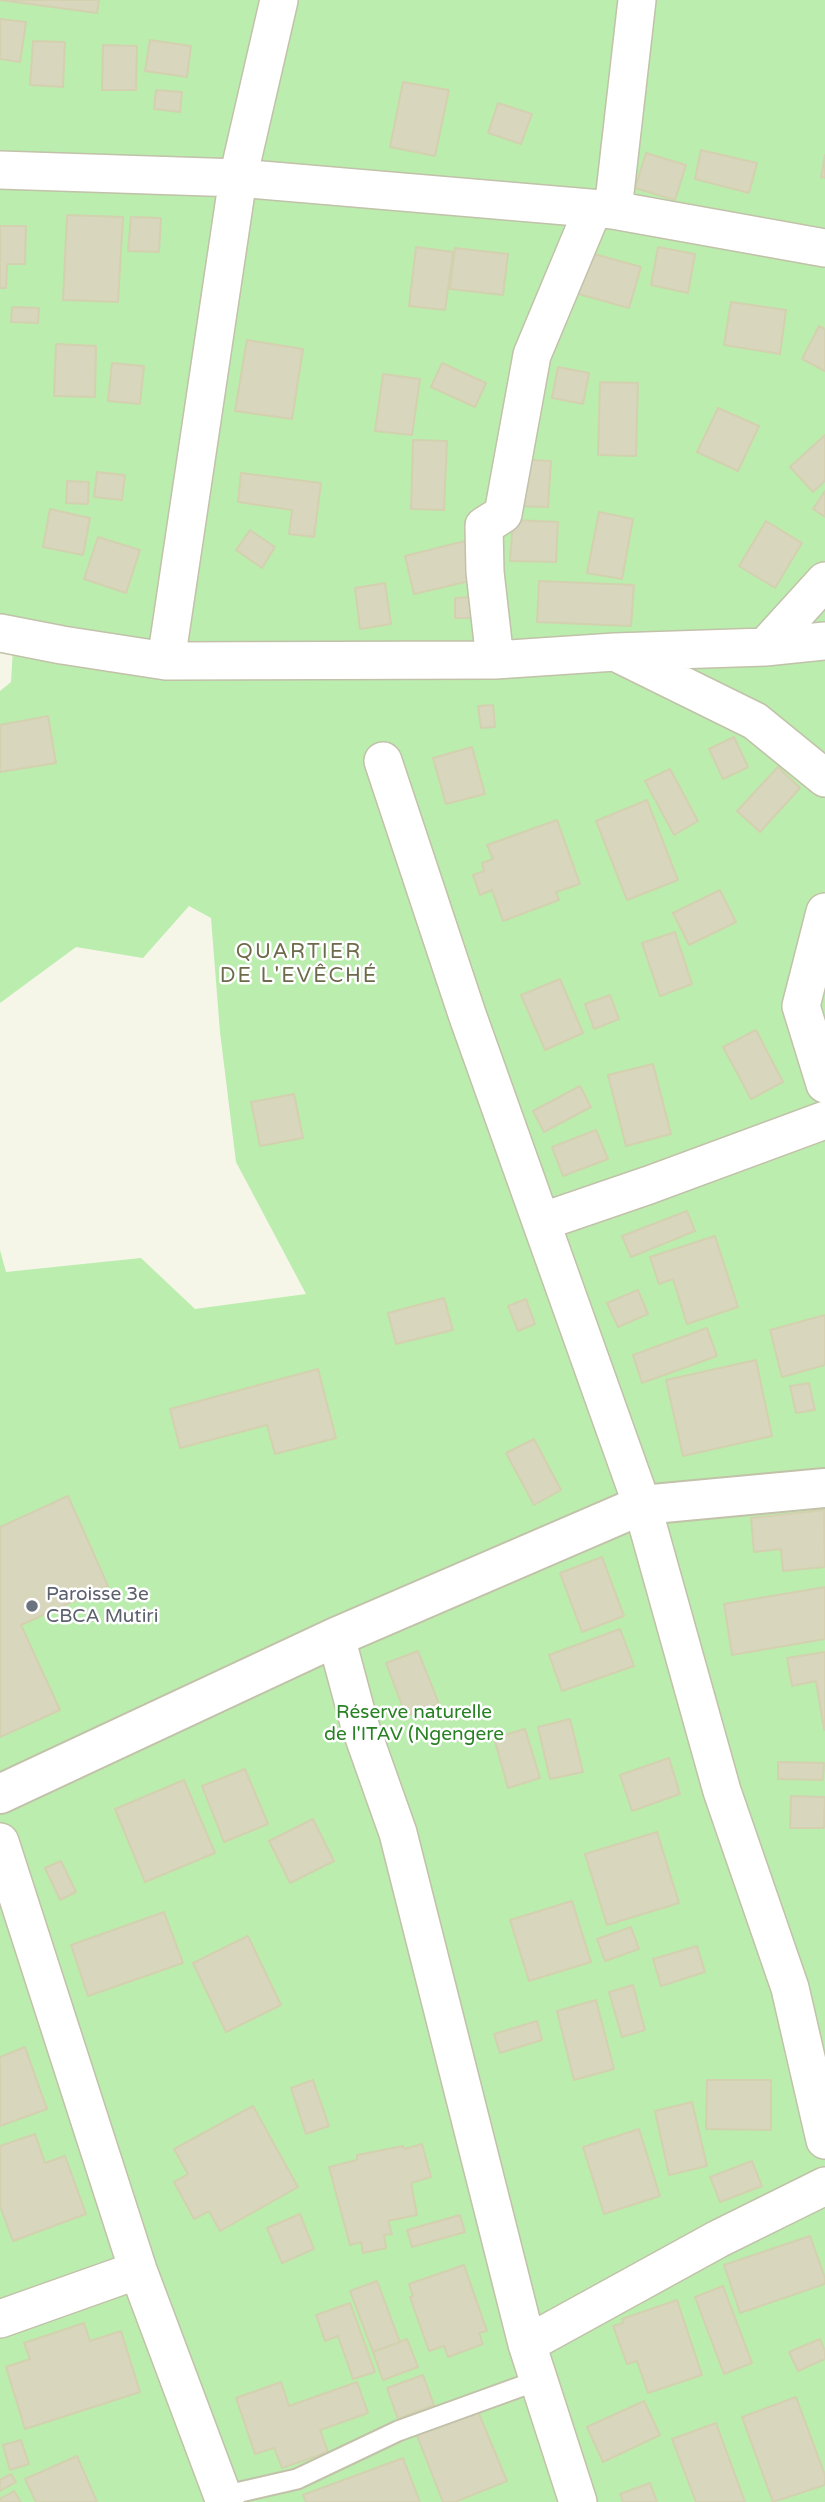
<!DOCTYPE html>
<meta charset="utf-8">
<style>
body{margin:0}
canvas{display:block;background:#f5f5e8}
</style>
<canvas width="825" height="2502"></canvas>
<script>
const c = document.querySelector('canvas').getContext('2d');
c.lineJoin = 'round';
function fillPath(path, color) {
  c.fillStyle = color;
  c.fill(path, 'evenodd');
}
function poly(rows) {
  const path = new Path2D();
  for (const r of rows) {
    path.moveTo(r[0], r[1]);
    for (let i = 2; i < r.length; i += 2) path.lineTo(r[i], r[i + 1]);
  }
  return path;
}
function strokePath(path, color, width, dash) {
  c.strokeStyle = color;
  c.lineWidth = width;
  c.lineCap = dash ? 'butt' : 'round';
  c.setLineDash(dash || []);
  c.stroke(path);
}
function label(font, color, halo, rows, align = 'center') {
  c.font = font + ' "Varela Round",sans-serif';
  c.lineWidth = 5;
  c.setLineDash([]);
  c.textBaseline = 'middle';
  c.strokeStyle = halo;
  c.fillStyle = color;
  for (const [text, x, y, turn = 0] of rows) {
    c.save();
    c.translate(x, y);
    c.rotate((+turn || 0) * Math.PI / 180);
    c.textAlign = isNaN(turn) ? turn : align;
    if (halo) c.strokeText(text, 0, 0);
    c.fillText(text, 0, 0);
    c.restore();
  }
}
fillPath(poly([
 [0,0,825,0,825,2502,0,2502,0,1250,6,1272,141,1258,195,1309,306,1294,236,1162,220,1032,211,918,189,906,143,958,76,947,0,1003,0,691,11,682,13,648,0,644]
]), '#bbedae');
const building = poly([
 [0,0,99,0,97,13,0,0],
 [0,19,26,22,20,62,0,59,0,19],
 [150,40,191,46,187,77,145,71,150,40],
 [33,41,65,42,63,87,30,85,33,41],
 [103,45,137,46,136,90,102,90,103,45],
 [403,82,449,90,435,156,390,147,403,82],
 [156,90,182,92,180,112,154,109,156,90],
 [498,103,532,114,521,144,488,133,498,103],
 [701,150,757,163,749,193,695,179,701,150],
 [646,153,686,165,675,200,635,188,646,153],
 [825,155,825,178,821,177,825,155],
 [67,215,123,217,118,302,63,300,67,215],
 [131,217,161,218,159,252,128,251,131,217],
 [0,226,26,226,25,264,7,264,6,288,0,288,0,226],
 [416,247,453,252,445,310,409,306,416,247],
 [658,247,695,254,688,293,651,285,658,247],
 [455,248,508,254,503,295,450,289,455,248],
 [580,250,641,267,629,308,568,291,580,250],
 [731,302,786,310,780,354,724,345,731,302],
 [12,307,39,308,38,323,11,322,12,307],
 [819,326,825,329,825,371,802,359,819,326],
 [247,340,303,349,292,419,235,411,247,340],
 [56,344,96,346,95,397,54,396,56,344],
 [112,363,144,366,140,404,108,401,112,363],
 [442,363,486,383,475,407,431,387,442,363],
 [558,367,589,373,583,404,552,398,558,367],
 [383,374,420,379,412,435,375,431,383,374],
 [600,382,638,383,636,456,598,455,600,382],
 [718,408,759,426,738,471,697,452,718,408],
 [825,435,825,481,813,492,790,467,825,435],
 [413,440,447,441,444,510,411,509,413,440],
 [515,459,551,461,548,507,513,506,515,459],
 [97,472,125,475,122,500,94,497,97,472],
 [241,473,321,483,314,537,289,534,292,510,238,502,241,473],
 [67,481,89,482,88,504,66,503,67,481],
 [825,491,825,517,813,509,825,491],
 [50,509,90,518,83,555,43,547,50,509],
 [599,512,633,519,622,579,587,573,599,512],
 [513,520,558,522,556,562,510,561,513,520],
 [766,521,802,543,775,588,739,566,766,521],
 [250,530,275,547,262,568,236,550,250,530],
 [98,537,140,550,126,593,84,579,98,537],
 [465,541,474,580,414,594,405,556,465,541],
 [539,581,634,585,631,626,537,622,539,581],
 [385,583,391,624,360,629,355,588,385,583],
 [471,597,472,618,455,618,455,598,471,597],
 [493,705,495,727,481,728,478,706,493,705],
 [48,716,56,763,0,772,0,725,48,716],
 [734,737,748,767,723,779,709,749,734,737],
 [472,747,485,794,446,804,433,758,472,747],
 [778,767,800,788,760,832,737,811,778,767],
 [670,769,698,821,674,835,645,781,670,769],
 [647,800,678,880,627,900,596,821,647,800],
 [557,820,580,884,556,892,559,900,503,921,492,890,480,895,473,875,484,871,482,863,493,859,487,845,557,820],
 [720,890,736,922,689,945,673,913,720,890],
 [675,932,692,984,660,996,642,943,675,932],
 [560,979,583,1033,545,1050,521,995,560,979],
 [610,995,619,1019,594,1029,585,1004,610,995],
 [756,1030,783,1082,751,1099,723,1047,756,1030],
 [653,1064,671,1134,626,1146,608,1075,653,1064],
 [580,1086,591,1107,544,1132,533,1111,580,1086],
 [294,1094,303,1138,260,1146,251,1102,294,1094],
 [596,1130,608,1159,563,1176,552,1147,596,1130],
 [687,1211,695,1231,631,1257,622,1236,687,1211],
 [715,1236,738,1307,687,1324,673,1279,659,1284,650,1257,715,1236],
 [638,1290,648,1314,618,1327,607,1303,638,1290],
 [444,1298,453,1330,396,1344,388,1313,444,1298],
 [526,1299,535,1324,518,1331,508,1306,526,1299],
 [825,1315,825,1365,782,1377,770,1330,825,1315],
 [707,1328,717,1356,642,1383,633,1355,707,1328],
 [756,1360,772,1436,683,1456,666,1380,756,1360],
 [318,1369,336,1438,275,1454,267,1425,180,1448,170,1409,318,1369],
 [809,1383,815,1410,796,1413,790,1386,809,1383],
 [534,1439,561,1490,534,1505,506,1453,534,1439],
 [68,1496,108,1586,21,1625,60,1710,0,1737,0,1527,68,1496],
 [824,1510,825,1567,783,1571,781,1549,754,1552,751,1518,824,1510],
 [602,1557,624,1616,582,1632,560,1573,602,1557],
 [825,1587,825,1639,732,1655,724,1604,825,1587],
 [620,1629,634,1666,562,1691,549,1655,620,1629],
 [418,1651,439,1704,406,1716,386,1663,418,1651],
 [825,1652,825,1729,824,1730,816,1681,792,1686,787,1658,825,1652],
 [570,1719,583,1772,550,1779,538,1727,570,1719],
 [525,1729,540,1778,508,1788,494,1738,525,1729],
 [669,1758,680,1794,632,1811,620,1775,669,1758],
 [778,1762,824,1763,823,1780,778,1779,778,1762],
 [245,1769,268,1824,224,1842,202,1786,245,1769],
 [184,1780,215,1853,145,1882,115,1809,184,1780],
 [791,1796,825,1797,824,1828,790,1828,791,1796],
 [313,1819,334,1861,290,1883,269,1841,313,1819],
 [657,1832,679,1903,607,1925,585,1854,657,1832],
 [61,1861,76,1892,60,1900,45,1868,61,1861],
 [572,1901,591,1962,529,1981,510,1920,572,1901],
 [164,1912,183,1963,88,1996,71,1945,164,1912],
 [631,1927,639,1949,605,1961,597,1939,631,1927],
 [248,1936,281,2005,226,2032,193,1963,248,1936],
 [697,1946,705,1972,661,1986,653,1959,697,1946],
 [633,1985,645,2030,622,2037,609,1992,633,1985],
 [596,2000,614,2069,574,2080,557,2011,596,2000],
 [537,2021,542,2040,500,2053,494,2034,537,2021],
 [25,2047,47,2109,0,2126,0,2057,25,2047],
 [313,2080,329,2126,306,2134,291,2088,313,2080],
 [707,2080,771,2080,771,2130,706,2129,707,2080],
 [692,2102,707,2166,669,2175,655,2111,692,2102],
 [253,2106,298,2187,220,2231,209,2211,194,2219,174,2182,188,2174,174,2149,253,2106],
 [639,2129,660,2196,604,2214,583,2147,639,2129],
 [35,2134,45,2163,65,2156,86,2214,13,2241,0,2206,0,2146,35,2134],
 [422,2144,431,2177,411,2183,417,2215,388,2221,392,2234,384,2235,386,2248,363,2253,361,2242,350,2245,329,2167,357,2160,357,2155,403,2146,404,2149,422,2144],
 [752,2161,762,2186,720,2202,710,2177,752,2161],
 [300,2214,314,2249,282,2263,267,2228,300,2214],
 [460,2215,465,2232,412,2247,407,2230,460,2215],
 [810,2236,825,2278,825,2284,740,2313,724,2265,810,2236],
 [464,2265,487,2331,479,2333,483,2344,448,2357,444,2346,429,2351,410,2297,413,2296,409,2284,464,2265],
 [377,2281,400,2342,373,2352,350,2291,377,2281],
 [723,2286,752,2363,724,2374,695,2297,723,2286],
 [677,2300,702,2375,648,2393,637,2361,627,2364,613,2326,623,2323,622,2319,677,2300],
 [350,2303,375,2372,353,2379,338,2336,325,2341,316,2315,350,2303],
 [84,2323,90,2341,121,2331,140,2392,25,2429,6,2367,30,2359,24,2343,84,2323],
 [407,2339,418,2367,383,2380,373,2352,407,2339],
 [820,2339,825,2351,825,2359,798,2371,789,2352,820,2339],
 [423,2375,434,2405,398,2419,387,2388,423,2375],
 [281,2382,289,2406,357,2382,368,2413,320,2430,328,2452,282,2468,274,2448,255,2454,236,2398,281,2382],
 [796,2397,825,2475,825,2485,773,2502,742,2417,796,2397],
 [644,2401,660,2435,603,2462,587,2427,644,2401],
 [477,2409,507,2481,455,2502,443,2502,416,2433,477,2409],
 [716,2423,745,2502,696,2502,672,2439,716,2423],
 [21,2440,29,2464,10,2470,3,2445,21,2440],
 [77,2456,97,2502,36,2502,25,2479,77,2456],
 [403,2458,420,2502,306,2502,303,2495,403,2458],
 [11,2474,16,2482,0,2491,0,2480,11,2474],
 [650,2483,657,2502,623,2502,620,2494,650,2483],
 [14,2491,21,2502,0,2502,0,2499,14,2491]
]);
fillPath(building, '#d8d6bc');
strokePath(building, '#d3d1af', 2);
const service = poly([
 [223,2496,297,2479,398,2431,539,2380]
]);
const minor = poly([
 [0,170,238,178,613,210,825,248],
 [613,210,637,0],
 [0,633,62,645,166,661,495,660,615,652,765,647,825,581],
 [765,647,825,641],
 [619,654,755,721,825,778],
 [495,660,485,572,484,526,503,514,532,355,593,209],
 [166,661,238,178,279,0],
 [383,761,467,1014,642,1505,722,1791,790,1988,825,2140],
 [825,912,801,1006,825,1084],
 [541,1222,649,1185,825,1120],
 [336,1637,359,1723,398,1833,527,2344,578,2502],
 [0,1842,138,2270,225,2502],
 [0,2319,138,2270],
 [527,2344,718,2239,825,2186]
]);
const tertiary = poly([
 [0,1794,336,1637,642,1505,825,1488]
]);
strokePath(service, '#c2c1a9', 23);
strokePath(minor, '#c2c1a9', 40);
strokePath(tertiary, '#c2c1a9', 42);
strokePath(service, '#fff', 19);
strokePath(minor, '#fff', 37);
strokePath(tertiary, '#fff', 38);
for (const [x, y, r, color] of [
 [32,1606,7,"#6b7280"]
]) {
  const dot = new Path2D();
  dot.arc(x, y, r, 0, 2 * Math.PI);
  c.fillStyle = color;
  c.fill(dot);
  strokePath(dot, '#fff', 2.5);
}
label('19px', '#5b616d', '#fff', [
 ["Paroisse 3e",46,1595],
 ["CBCA Mutiri",46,1617]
], 'left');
label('19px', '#288123', '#fff', [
 ["Réserve naturelle",414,1713],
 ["de l'ITAV (Ngengere",414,1735]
]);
c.letterSpacing = '2px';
label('21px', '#6d6b4c', '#fff', [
 ["QUARTIER",299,952],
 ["DE L'EVÊCHÉ",299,976]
]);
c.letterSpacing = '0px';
</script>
